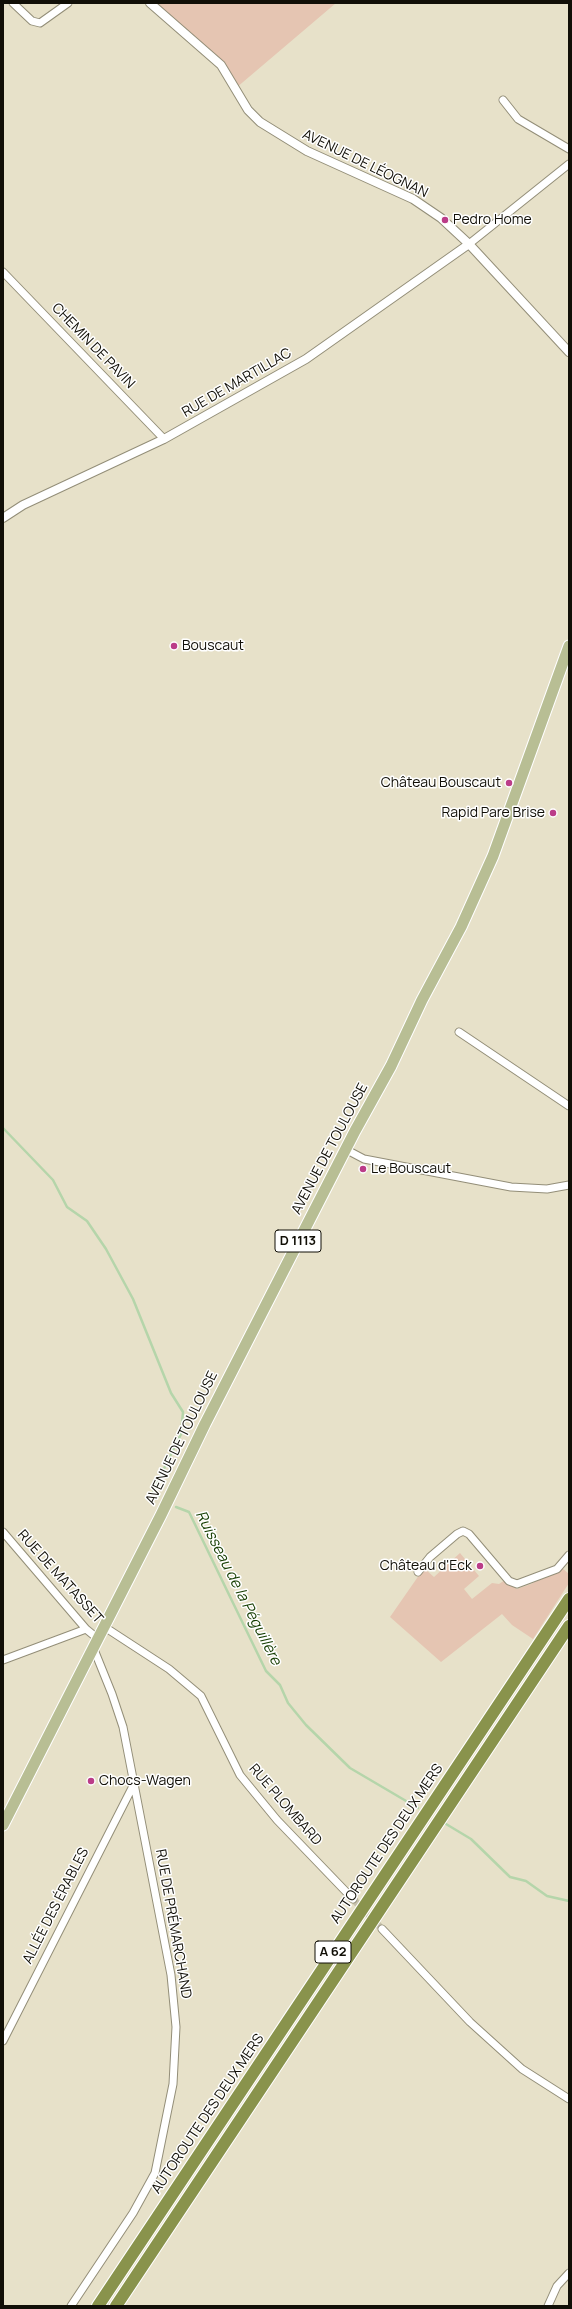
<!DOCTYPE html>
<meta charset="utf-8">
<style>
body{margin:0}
#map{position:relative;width:572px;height:2309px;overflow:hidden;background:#e7e1c9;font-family:Manrope,sans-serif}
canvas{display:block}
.frame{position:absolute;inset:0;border:4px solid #110f07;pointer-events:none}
</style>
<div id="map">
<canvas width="572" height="2309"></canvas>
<div class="frame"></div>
</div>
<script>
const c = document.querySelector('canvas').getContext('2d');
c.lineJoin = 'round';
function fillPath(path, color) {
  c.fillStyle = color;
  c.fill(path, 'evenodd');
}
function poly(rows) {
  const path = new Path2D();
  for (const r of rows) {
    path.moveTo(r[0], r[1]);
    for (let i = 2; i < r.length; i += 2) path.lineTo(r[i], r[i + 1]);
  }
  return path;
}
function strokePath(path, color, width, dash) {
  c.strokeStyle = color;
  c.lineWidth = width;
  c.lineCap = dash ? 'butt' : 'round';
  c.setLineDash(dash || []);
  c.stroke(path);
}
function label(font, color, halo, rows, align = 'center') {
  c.font = font + ' Manrope,sans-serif';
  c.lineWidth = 3;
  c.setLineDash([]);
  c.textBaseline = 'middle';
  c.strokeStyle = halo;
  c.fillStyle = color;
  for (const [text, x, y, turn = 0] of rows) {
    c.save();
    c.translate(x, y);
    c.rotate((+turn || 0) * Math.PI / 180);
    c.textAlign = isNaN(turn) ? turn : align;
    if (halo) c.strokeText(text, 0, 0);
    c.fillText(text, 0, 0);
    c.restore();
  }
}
fillPath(poly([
 [150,3,336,3,236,88,221,65],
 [460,1553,479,1576,464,1589,472,1599,492,1583,499,1584,505,1580,517,1589,531,1584,562,1568,569,1574,569,1583,533,1639,512,1625,502,1614,441,1662,390,1617,424,1568,434,1577]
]), '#e5c5b2');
strokePath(poly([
 [3,1128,53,1180,67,1207,87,1221,106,1249,133,1299,171,1393,183,1412,181,1434,153,1491,159,1496],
 [176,1507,189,1512,266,1671,280,1685,288,1703,306,1725,350,1768,418,1808],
 [446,1824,471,1839,510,1877,526,1881,547,1896,569,1901]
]), '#b5d5aa', 2.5);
strokePath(poly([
 [353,1899,382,1929]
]), '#c7c2ac', 7, [7, 3.5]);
const minor = poly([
 [13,3,32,21,40,23,68,3],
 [503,100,518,119,569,149],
 [469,244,569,164],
 [3,272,164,439],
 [459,1032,569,1106],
 [345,1149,364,1159,511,1187,547,1189,569,1185],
 [3,1532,86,1629,97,1638],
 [418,1572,430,1557,457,1534,463,1531,469,1534,509,1581,517,1584,557,1569,569,1555],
 [103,1626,169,1669,201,1696,240,1775,277,1820,353,1899],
 [3,1660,86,1629],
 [382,1929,470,2022,522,2069,569,2099],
 [3,2041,134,1784],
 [71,2306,133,2213,155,2173,173,2084,176,2027,171,1975,123,1727,112,1694,93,1647],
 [548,2306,557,2286,569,2273]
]);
const tertiary = poly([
 [150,3,221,65,248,110,260,122,307,151,413,199,441,218,469,244,569,352],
 [3,518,23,505,164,439,306,359,469,244]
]);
const primary = poly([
 [3,1825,161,1515,205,1424,355,1131,391,1066,422,1000,461,927,493,856,569,646]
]);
const motorway = poly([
 [98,2306,569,1599],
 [116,2306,569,1626]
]);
strokePath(minor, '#938e78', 9);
strokePath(tertiary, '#938e78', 10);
strokePath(primary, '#fff', 13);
strokePath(motorway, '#fff', 14);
strokePath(minor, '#fff', 7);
strokePath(tertiary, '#fff', 8);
strokePath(primary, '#b8be94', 11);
strokePath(motorway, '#89934c', 12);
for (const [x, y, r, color] of [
 [445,220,4,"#bb3c88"],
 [174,646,4,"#bb3c88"],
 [509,783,4,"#bb3c88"],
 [553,813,4,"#bb3c88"],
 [363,1169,4,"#bb3c88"],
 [480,1566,4,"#bb3c88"],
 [91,1781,4,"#bb3c88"]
]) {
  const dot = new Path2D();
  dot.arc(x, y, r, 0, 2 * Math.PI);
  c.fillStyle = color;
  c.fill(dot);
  strokePath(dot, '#fff', 1.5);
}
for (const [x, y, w] of [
 [298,1241,46],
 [333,1952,36]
]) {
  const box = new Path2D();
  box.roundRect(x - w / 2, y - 11, w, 22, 3);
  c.fillStyle = '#fff';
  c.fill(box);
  strokePath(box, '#110f07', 1);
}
label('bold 13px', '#110f07', null, [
 ["D 1113",298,1241],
 ["A 62",333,1952]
]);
label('14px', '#110f07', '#fff', [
 ["AVENUE DE LÉOGNAN",365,164,26],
 ["CHEMIN DE PAVIN",93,346,46],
 ["RUE DE MARTILLAC",237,383,-30],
 ["AVENUE DE TOULOUSE",330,1149,-62],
 ["AVENUE DE TOULOUSE",182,1438,-64],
 ["RUE DE MATASSET",60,1577,48],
 ["RUE PLOMBARD",285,1805,49],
 ["AUTOROUTE DES DEUX MERS",387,1844,-56],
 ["ALLÉE DES ÉRABLES",56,1906,-63],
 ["RUE DE PRÉMARCHAND",173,1924,80],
 ["AUTOROUTE DES DEUX MERS",208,2114,-56]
]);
label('14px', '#110f07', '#fff', [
 ["Pedro Home",453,220],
 ["Bouscaut",182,646],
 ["Château Bouscaut",501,783,"right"],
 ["Rapid Pare Brise",545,813,"right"],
 ["Le Bouscaut",371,1169],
 ["Château d'Eck",472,1566,"right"],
 ["Chocs-Wagen",99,1781]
], 'left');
label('italic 15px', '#153d00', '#fff', [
 ["Ruisseau de la Péguillère",238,1588,63]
]);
</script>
